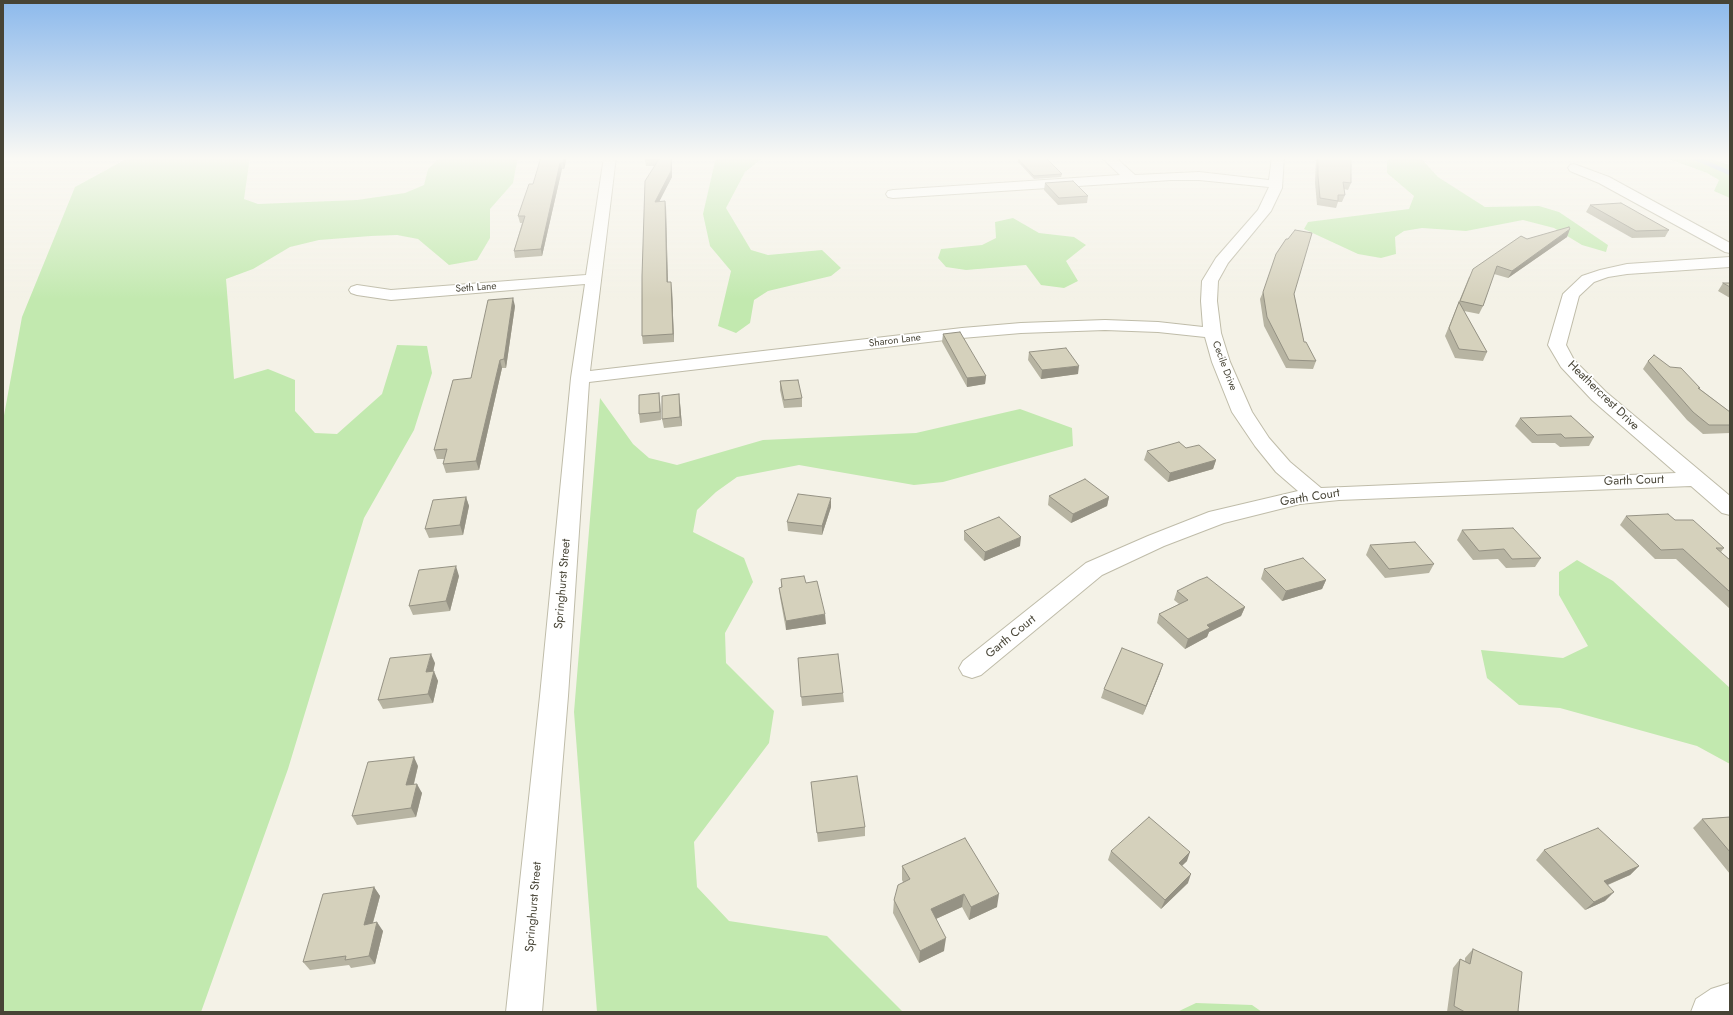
<!DOCTYPE html>
<style>
body{margin:0}
#map{position:relative;width:1733px;height:1015px;overflow:hidden;background:#f4f2e7;font-family:Jost,sans-serif}
canvas{display:block}
.frame{position:absolute;inset:0;border:4px solid #474436;pointer-events:none}
</style>
<div id="map">
<canvas width="1733" height="1015"></canvas>
<div class="frame"></div>
</div>
<script>
const c = document.querySelector('canvas').getContext('2d');
c.lineJoin = 'round';
function fillPath(path, color) {
  c.fillStyle = color;
  c.fill(path, 'evenodd');
}
function poly(rows) {
  const path = new Path2D();
  for (const r of rows) {
    path.moveTo(r[0], r[1]);
    for (let i = 2; i < r.length; i += 2) path.lineTo(r[i], r[i + 1]);
  }
  return path;
}
function strokePath(path, color, width, dash) {
  c.strokeStyle = color;
  c.lineWidth = width;
  c.lineCap = dash ? 'butt' : 'round';
  c.setLineDash(dash || []);
  c.stroke(path);
}
function label(font, color, halo, rows, align = 'center') {
  c.font = font + ' Jost,sans-serif';
  c.lineWidth = 3.5;
  c.setLineDash([]);
  c.textBaseline = 'middle';
  c.strokeStyle = halo;
  c.fillStyle = color;
  for (const [text, x, y, turn = 0] of rows) {
    c.save();
    c.translate(x, y);
    c.rotate((+turn || 0) * Math.PI / 180);
    c.textAlign = isNaN(turn) ? turn : align;
    if (halo) c.strokeText(text, 0, 0);
    c.fillText(text, 0, 0);
    c.restore();
  }
}
fillPath(poly([
 [130,157,250,157,244,199,258,204,357,200,405,193,424,185,428,169,440,157,518,157,513,183,490,209,490,238,477,260,449,265,418,239,397,235,371,236,319,240,290,247,253,269,226,279,234,379,268,369,295,380,295,411,315,433,337,434,382,394,397,345,427,346,432,373,414,430,364,518,288,769,201,1012,3,1012,3,421,22,317,75,187],
 [716,157,764,157,745,172,726,208,751,250,768,255,822,250,841,268,831,276,768,291,754,300,750,323,736,333,718,326,731,271,710,246,703,214],
 [1391,157,1420,157,1438,177,1485,207,1539,206,1559,212,1608,245,1606,252,1582,245,1554,228,1523,220,1466,231,1422,228,1404,231,1395,237,1396,254,1381,258,1358,254,1304,229,1308,222,1409,209,1414,196,1387,173,1387,161],
 [1664,157,1702,157,1730,165,1730,198,1714,191,1719,180,1707,173],
 [1013,218,1039,233,1074,237,1086,245,1066,261,1078,281,1064,288,1041,285,1026,265,966,270,946,267,938,258,941,249,982,245,996,238,995,222],
 [600,398,633,444,649,458,677,465,763,440,916,433,1020,409,1072,428,1073,446,943,482,914,485,799,465,737,477,716,492,697,510,693,532,744,558,753,582,725,633,726,663,774,711,769,743,694,842,697,887,729,921,827,936,903,1012,597,1012,574,712],
 [1577,560,1613,581,1730,688,1730,764,1697,746,1560,708,1519,705,1487,678,1481,650,1563,658,1588,646,1559,595,1559,572],
 [1196,1003,1252,1005,1262,1012,1177,1012]
]), '#c2e9af');
strokePath(poly([
 [1693,157,1730,173]
]), '#a2c0f1', 4.5);
const street = poly([
 [604,157,616,157,590,371,962,328,1021,323,1105,320,1158,322,1203,327,1201,301,1202,281,1216,258,1258,210,1269,187,1199,180,1171,180,893,198,888,197,886,194,888,191,893,190,1120,175,1101,157,1115,157,1135,175,1199,172,1269,180,1272,157,1284,157,1282,188,1271,211,1228,263,1218,281,1217,301,1221,333,1230,362,1252,412,1269,438,1290,462,1321,488,1676,473,1592,400,1561,367,1548,345,1563,294,1582,276,1600,270,1627,264,1730,257,1730,267,1627,274,1608,277,1594,282,1579,296,1566,345,1574,360,1606,392,1730,496,1730,515,1722,513,1691,486,1339,500,1300,504,1224,523,1164,546,1102,575,981,675,972,678,963,675,959,668,963,661,1086,563,1148,536,1209,512,1298,491,1276,472,1255,446,1232,412,1212,362,1205,337,1158,332,1105,330,1021,333,962,338,589,382,568,696,542,1012,506,1012,540,696,571,378,585,284,391,300,357,295,351,293,349,290,351,287,357,285,391,290,586,275,604,157],
 [1574,164,1609,177,1730,243,1730,253,1725,252,1599,183,1570,171,1568,168,1570,165,1574,164],
 [1730,983,1730,1012,1691,1012,1696,999,1711,989,1730,983]
]);
strokePath(street, '#bfbca9', 2);
fillPath(street, '#fff');
fillPath(poly([
 [567,157,564,169,562,169,542,256,515,258,514,251,522,223,520,223,518,216,533,184],
 [672,157,672,177,659,201,666,207,668,282,672,289,674,342,643,344,642,336,655,166,646,166,645,160],
 [1316,157,1351,157,1351,183,1348,190,1344,189,1345,195,1342,202,1338,202,1336,208,1317,205,1315,183],
 [1018,159,1062,174,1061,177,1034,179,1018,162],
 [1045,183,1088,196,1087,203,1058,205,1044,190],
 [1590,205,1669,230,1665,237,1632,238,1586,212],
 [1567,237,1508,278,1494,274,1483,306,1479,314,1464,311,1487,352,1483,361,1455,358,1445,336,1469,277,1527,239],
 [1723,283,1730,283,1730,298,1718,291],
 [1263,292,1294,294,1304,342,1316,361,1313,369,1286,368,1264,326,1260,299],
 [515,306,506,368,502,368,479,470,446,473,443,464,445,459,437,459,434,450,471,378],
 [943,334,986,376,985,384,967,387,942,342],
 [1029,352,1078,374,1041,379,1028,360],
 [1648,361,1670,367,1700,388,1700,389,1730,412,1730,433,1703,434,1687,420,1643,369],
 [780,381,802,398,802,407,784,408,780,390],
 [660,401,661,420,640,423,639,414],
 [680,403,682,426,664,428,662,419],
 [1520,418,1594,437,1589,446,1560,447,1555,443,1532,443,1515,426],
 [1186,448,1216,460,1213,469,1168,482,1144,460,1147,451],
 [1049,496,1109,497,1107,506,1071,523,1048,505],
 [466,497,469,506,463,535,429,538,425,529],
 [831,507,822,535,788,531,787,522],
 [1626,516,1675,520,1724,548,1721,552,1730,560,1730,609,1676,559,1655,559,1620,525],
 [1462,530,1541,558,1535,567,1506,568,1498,559,1473,560,1457,540],
 [964,531,1020,546,984,561,964,540],
 [1370,545,1434,564,1429,573,1385,578,1366,555],
 [1264,569,1326,580,1322,589,1282,601,1261,579],
 [459,576,450,611,413,615,409,606],
 [781,579,826,624,786,630,780,597,779,588,781,587],
 [1177,591,1245,607,1241,616,1209,632,1207,637,1185,649,1157,623,1159,614,1179,604,1174,600],
 [798,658,843,693,844,702,802,706],
 [435,663,433,671,438,681,433,703,383,709,378,700],
 [1160,673,1143,715,1101,698,1104,689],
 [418,766,414,784,422,793,416,817,357,825,352,816],
 [811,782,865,827,865,836,818,842],
 [1730,817,1730,874,1693,828,1702,819],
 [1544,850,1639,866,1630,875,1608,885,1605,901,1585,910,1536,860],
 [1111,851,1187,861,1182,866,1188,883,1161,909,1108,860],
 [902,866,997,907,969,920,962,907,936,919,944,951,919,963,893,913,894,900,903,882,902,880],
 [374,887,380,896,373,923,383,931,375,964,351,968,349,965,310,970,303,962],
 [1473,949,1518,1011,1520,1012,1447,1012,1453,968,1460,959,1465,961,1465,958]
]), '#b7b4a2');
fillPath(poly([
 [564,157,567,157,564,169,563,163],
 [671,157,672,157,672,177,656,208,655,202],
 [560,163,562,169,542,256,541,249],
 [665,201,666,207,668,289,667,282],
 [1570,229,1567,237,1508,278,1512,271],
 [671,282,672,289,674,342,673,334],
 [513,298,515,306,506,368,504,359],
 [500,360,502,368,479,470,476,461],
 [1079,366,1078,374,1041,379,1042,370],
 [986,376,985,384,967,387,967,378],
 [659,393,660,401,661,420,660,412],
 [679,394,680,403,682,426,680,417],
 [1216,460,1213,469,1168,482,1170,473],
 [466,497,469,506,463,535,460,525],
 [1109,497,1107,506,1071,523,1073,514],
 [831,498,831,507,822,535,822,526],
 [1021,537,1020,546,984,561,985,552],
 [456,566,459,576,450,611,446,601],
 [1326,580,1322,589,1282,601,1286,591],
 [1245,607,1241,616,1209,632,1207,637,1185,649,1188,639,1207,625],
 [825,614,826,624,786,630,786,621],
 [431,654,435,663,431,682,426,672],
 [1163,664,1160,673,1143,715,1146,706],
 [434,671,438,681,433,703,428,694],
 [414,757,418,766,411,795,406,785],
 [417,784,422,793,416,817,411,808],
 [1190,852,1187,861,1175,872,1179,863],
 [1639,866,1630,875,1595,890,1604,881],
 [1191,874,1188,883,1161,909,1165,900],
 [374,887,380,896,370,933,364,925],
 [1614,892,1605,901,1585,910,1594,902],
 [964,894,962,907,929,922,931,909],
 [999,894,997,907,969,920,971,907],
 [377,922,383,931,375,964,369,956],
 [946,938,944,951,919,963,920,951]
]), '#959284');
const building = poly([
 [541,157,564,157,563,163,560,163,541,249,514,251,525,216,518,216,529,184,533,184,541,157],
 [645,157,671,157,671,171,655,202,665,201,667,282,671,282,673,334,642,336,642,276,645,181,659,159,645,160,645,157],
 [1036,157,1045,157,1062,174,1034,176,1018,159,1036,157],
 [1318,157,1351,157,1351,183,1343,182,1345,195,1338,195,1338,201,1320,198,1318,176,1318,157],
 [1073,181,1088,196,1059,198,1045,183,1073,181],
 [1621,203,1669,230,1636,231,1590,205,1621,203],
 [1569,227,1570,229,1512,271,1497,266,1483,306,1460,301,1473,269,1521,236,1527,239,1569,227],
 [1295,230,1312,233,1294,294,1304,342,1306,342,1316,361,1289,360,1267,317,1263,292,1276,254,1286,239,1288,239,1295,230],
 [1723,283,1730,283,1730,287,1723,283],
 [513,298,504,359,500,360,476,461,443,464,447,449,434,450,453,380,471,378,488,300,513,298],
 [1459,302,1487,352,1459,349,1449,328,1459,302],
 [960,332,986,376,967,378,943,334,960,332],
 [1066,348,1079,366,1042,370,1029,352,1066,348],
 [1654,355,1670,367,1681,368,1700,388,1698,388,1730,412,1730,425,1709,425,1693,412,1648,361,1654,355],
 [798,380,802,398,784,400,780,381,798,380],
 [659,393,660,412,639,414,639,395,659,393],
 [679,394,680,417,662,419,662,396,679,394],
 [1571,416,1594,437,1565,438,1561,434,1537,435,1520,418,1571,416],
 [1179,442,1186,448,1199,445,1216,460,1170,473,1147,451,1179,442],
 [1085,479,1109,497,1073,514,1049,496,1085,479],
 [798,494,831,498,822,526,787,522,798,494],
 [466,497,460,525,425,529,433,500,466,497],
 [1668,514,1675,520,1693,520,1724,548,1716,548,1730,560,1730,592,1683,549,1661,550,1626,516,1668,514],
 [999,517,1021,537,985,552,964,531,999,517],
 [1513,528,1541,558,1512,559,1504,549,1479,551,1462,530,1513,528],
 [1415,542,1434,564,1389,569,1370,545,1415,542],
 [1303,558,1326,580,1286,591,1264,569,1303,558],
 [456,566,446,601,409,606,419,570,456,566],
 [804,576,806,583,817,581,825,614,786,621,779,588,782,587,781,579,804,576],
 [1207,577,1245,607,1207,625,1210,628,1188,639,1159,614,1188,600,1177,591,1199,580,1207,577],
 [1122,648,1163,664,1146,706,1104,689,1122,648],
 [431,654,426,672,434,671,428,694,378,700,390,658,431,654],
 [838,654,843,693,801,697,798,658,838,654],
 [414,757,406,785,417,784,411,808,352,816,368,762,414,757],
 [857,776,865,827,817,833,811,782,857,776],
 [1149,817,1190,852,1179,863,1191,874,1165,900,1111,851,1149,817],
 [1730,817,1730,852,1702,819,1730,817],
 [1598,828,1639,866,1604,881,1614,892,1594,902,1544,850,1598,828],
 [965,838,999,894,971,907,964,894,931,909,946,938,920,951,894,900,898,885,910,879,902,866,965,838],
 [374,887,364,925,377,922,369,956,345,960,346,956,303,962,323,894,374,887],
 [1473,949,1522,972,1518,1011,1520,1012,1465,1012,1454,1006,1460,959,1470,964,1473,949]
]);
fillPath(building, '#d5d1bc');
strokePath(building, '#959284', 1);
const sky = c.createLinearGradient(0, 0, 0, 299);
sky.addColorStop(0, '#8cb9ec');
sky.addColorStop(0.53, '#faf9f4');
sky.addColorStop(1, '#faf9f400');
c.fillStyle = sky;
c.fillRect(0, 0, 1733, 299);
label('10px', '#474436', '#fff', [
 ["Seth Lane",476,288,-4],
 ["Sharon Lane",895,341,-7],
 ["Cecile Drive",1224,366,69]
]);
label('12px', '#474436', '#fff', [
 ["Heathercrest Drive",1603,396,44],
 ["Garth Court",1634,481,-2],
 ["Garth Court",1310,498,-9],
 ["Springhurst Street",563,584,-85],
 ["Garth Court",1011,637,-39],
 ["Springhurst Street",534,907,-85]
]);
</script>
